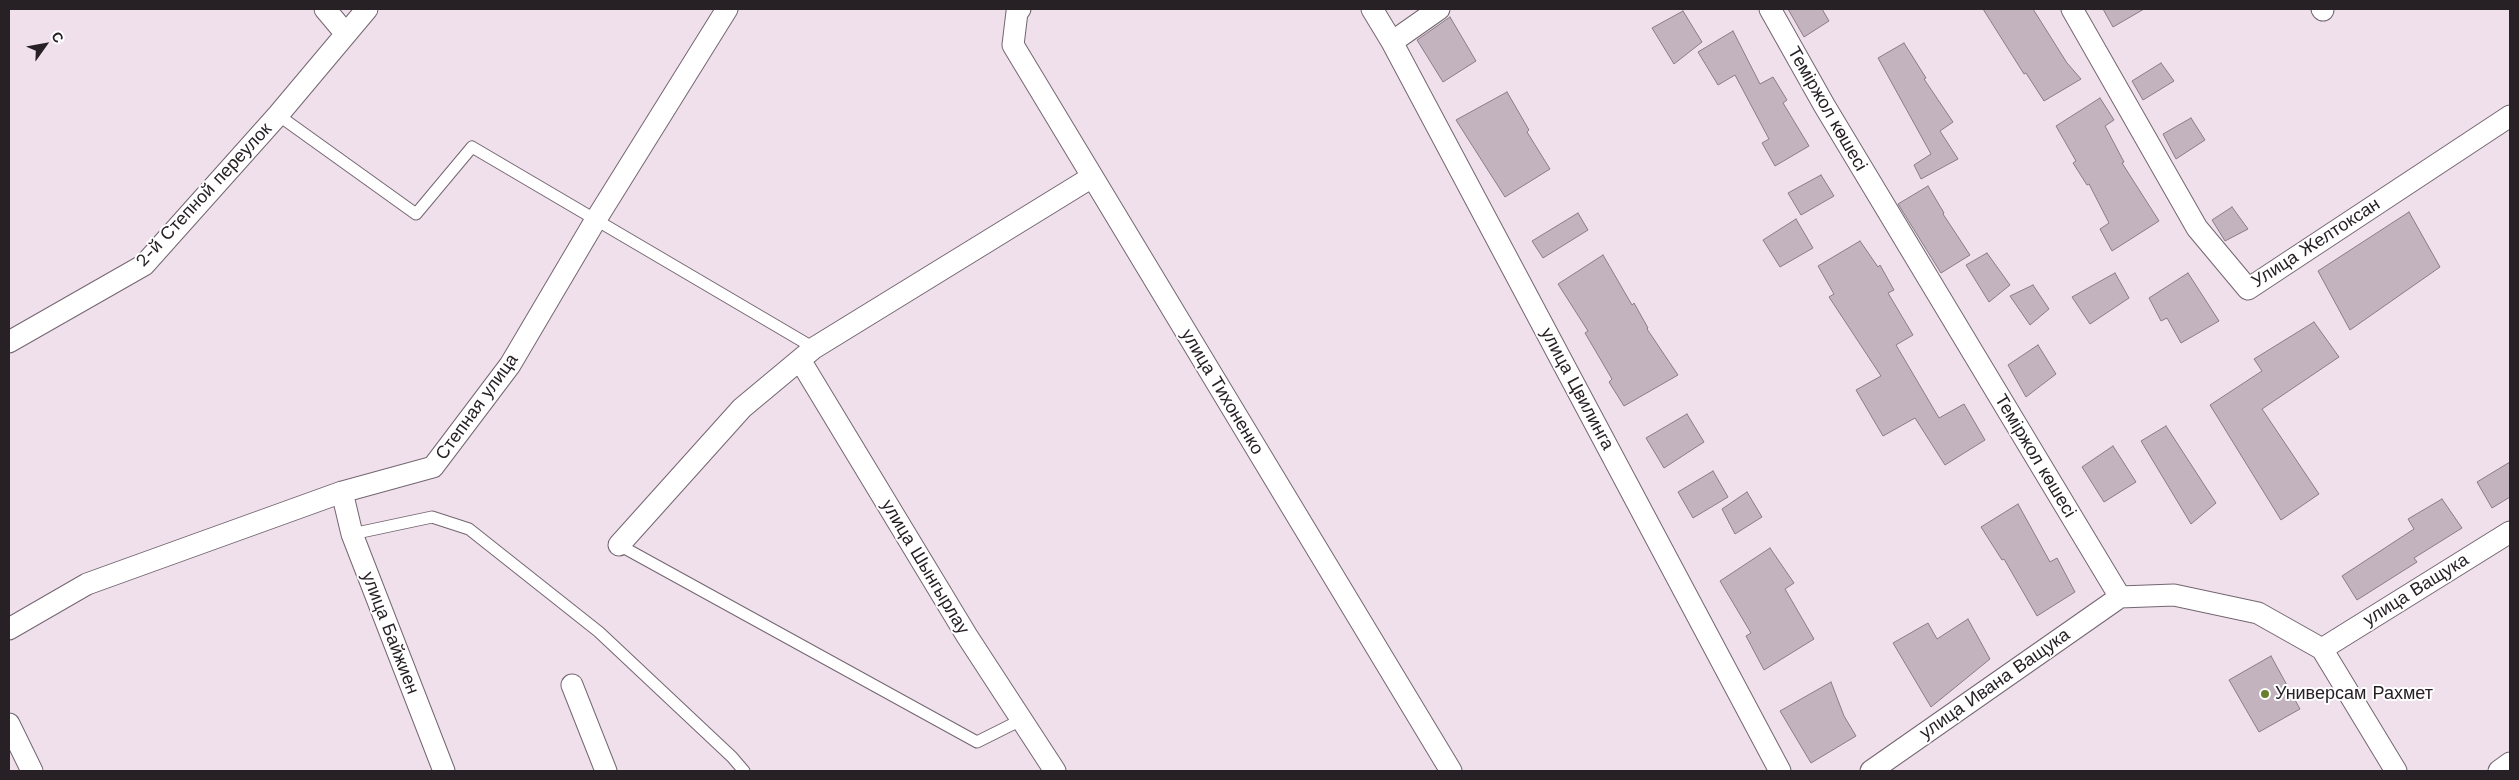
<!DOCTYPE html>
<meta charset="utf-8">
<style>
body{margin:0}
#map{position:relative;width:2519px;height:780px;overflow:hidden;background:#efe0ec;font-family:"Work Sans",sans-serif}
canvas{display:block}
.frame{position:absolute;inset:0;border:10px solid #272126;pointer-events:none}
.north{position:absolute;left:20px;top:20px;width:50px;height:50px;-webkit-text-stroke:4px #fff;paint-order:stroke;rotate:58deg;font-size:14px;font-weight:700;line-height:20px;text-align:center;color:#272126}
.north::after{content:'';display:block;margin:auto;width:18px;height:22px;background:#272126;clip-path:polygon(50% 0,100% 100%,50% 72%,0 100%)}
</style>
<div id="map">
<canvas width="2519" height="780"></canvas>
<div class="frame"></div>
<div class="north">С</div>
</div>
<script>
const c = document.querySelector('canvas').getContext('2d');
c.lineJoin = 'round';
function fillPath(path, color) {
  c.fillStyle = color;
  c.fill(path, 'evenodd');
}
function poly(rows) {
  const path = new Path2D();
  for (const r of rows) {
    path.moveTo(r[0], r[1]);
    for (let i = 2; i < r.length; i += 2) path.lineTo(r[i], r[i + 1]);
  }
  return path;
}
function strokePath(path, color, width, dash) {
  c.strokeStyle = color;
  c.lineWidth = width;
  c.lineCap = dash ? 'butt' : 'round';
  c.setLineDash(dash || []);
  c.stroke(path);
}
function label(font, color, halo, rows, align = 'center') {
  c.font = font + ' "Work Sans",sans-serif';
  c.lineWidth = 4;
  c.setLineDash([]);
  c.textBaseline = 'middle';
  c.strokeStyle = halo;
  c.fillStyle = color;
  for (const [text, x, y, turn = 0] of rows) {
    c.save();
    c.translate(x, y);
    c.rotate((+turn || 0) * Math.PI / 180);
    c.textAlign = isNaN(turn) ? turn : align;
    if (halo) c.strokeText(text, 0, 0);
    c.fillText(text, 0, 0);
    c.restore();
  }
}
const building = poly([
 [1788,9,1822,9,1829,21,1804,37,1788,9],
 [1983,9,2033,9,2067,63,2081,79,2044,101,2026,73,2024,74,1983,9],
 [2103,9,2144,9,2113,27,2103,9],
 [1683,11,1702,42,1674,64,1652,28,1683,11],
 [1450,17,1476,61,1443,82,1417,40,1450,17],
 [1733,31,1760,84,1773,77,1787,100,1783,103,1809,146,1775,166,1762,143,1769,139,1735,75,1718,85,1698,52,1733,31],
 [1904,43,1926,78,1924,79,1953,122,1940,131,1958,159,1921,179,1914,165,1931,154,1878,58,1904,43],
 [2161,63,2174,81,2143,100,2132,81,2161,63],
 [1507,92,1529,130,1527,132,1550,169,1505,197,1456,120,1507,92],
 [2100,98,2114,120,2105,126,2124,162,2122,163,2159,221,2112,251,2100,229,2109,223,2089,184,2087,185,2073,163,2076,161,2056,126,2100,98],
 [2191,118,2205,140,2176,159,2163,134,2191,118],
 [1821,175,1834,196,1801,215,1788,193,1821,175],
 [1928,186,1944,213,1943,214,1970,255,1941,273,1898,204,1928,186],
 [2232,207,2248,229,2225,241,2212,220,2232,207],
 [2409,212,2440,267,2350,330,2318,271,2409,212],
 [1578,213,1588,230,1543,258,1532,241,1578,213],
 [1796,219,1813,248,1780,267,1763,240,1796,219],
 [1860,241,1878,267,1880,265,1894,290,1888,293,1913,335,1896,345,1939,418,1964,404,1985,440,1945,465,1915,418,1883,436,1856,390,1881,376,1829,297,1834,294,1818,266,1860,241],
 [1987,253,2010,285,1989,302,1966,265,1987,253],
 [1603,255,1632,305,1634,303,1648,328,1647,329,1678,375,1624,406,1609,382,1612,379,1585,333,1588,331,1558,284,1603,255],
 [2115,273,2129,298,2090,324,2072,297,2115,273],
 [2188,273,2219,321,2181,343,2167,318,2161,321,2149,298,2188,273],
 [2033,285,2049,309,2030,325,2010,296,2033,285],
 [2314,322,2339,357,2262,409,2319,494,2281,520,2210,405,2262,371,2254,359,2314,322],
 [2038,345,2056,374,2026,397,2008,365,2038,345],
 [1687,414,1704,442,1664,468,1646,438,1687,414],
 [2166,426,2216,503,2191,524,2141,441,2166,426],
 [2113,446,2136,482,2104,502,2082,467,2113,446],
 [2510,462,2510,497,2492,508,2477,482,2510,462],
 [1713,471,1728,497,1693,518,1678,492,1713,471],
 [1747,492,1762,517,1735,534,1722,509,1747,492],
 [2442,499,2462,528,2414,558,2417,562,2357,600,2342,576,2414,529,2408,519,2442,499],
 [2018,504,2050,562,2057,558,2075,592,2037,616,2004,559,2002,560,1981,527,2018,504],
 [1770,548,1794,583,1785,589,1814,639,1764,670,1746,636,1751,633,1720,581,1770,548],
 [1968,619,1990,659,1931,707,1893,643,1928,623,1937,639,1968,619],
 [2271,656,2300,709,2259,732,2229,680,2271,656],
 [1831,682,1844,716,1856,736,1811,763,1780,711,1831,682]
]);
fillPath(building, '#c2b3bf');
strokePath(building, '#897c87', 1);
const lane = poly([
 [278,115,416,214,472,147,814,348],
 [352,534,432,517,469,529,599,632,732,757,744,771],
 [619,545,977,742,1021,720]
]);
const street = poly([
 [325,9,346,34],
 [1020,9,1017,12,1013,45,1451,771],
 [1372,9,1392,42,1780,771],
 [1770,9,1824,105,2120,597],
 [2072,9,2197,228,2248,289,2510,116],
 [2322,9,2323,10],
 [1392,42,1439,9],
 [9,342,144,265,278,115,367,9],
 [800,360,967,636,1055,771],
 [342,492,352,534,444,771],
 [619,545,742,408,814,348,1092,177],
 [2120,597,2174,595,2258,613,2322,649,2396,771],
 [9,629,87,584,342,492,433,467,510,365,595,221,727,9],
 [2322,649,2510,532],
 [572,685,606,771],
 [9,724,32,771],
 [1871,771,2120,597],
 [2499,771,2510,763]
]);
strokePath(lane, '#746671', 13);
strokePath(street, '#746671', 23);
strokePath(lane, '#fff', 11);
strokePath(street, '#fff', 21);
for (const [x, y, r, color] of [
 [2265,694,5,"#687d2e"]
]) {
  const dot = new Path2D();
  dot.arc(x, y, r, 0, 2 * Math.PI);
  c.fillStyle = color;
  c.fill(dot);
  strokePath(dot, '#fff', 2);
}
label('18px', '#272126', '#fff', [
 ["Теміржол көшесі",1827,109,60],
 ["2-й Степной переулок",204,195,-47],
 ["Улица Желтоксан",2316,243,-33],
 ["улица Цвилинга",1577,389,62],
 ["улица Тихоненко",1222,392,59],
 ["Степная улица",477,407,-54],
 ["Теміржол көшесі",2035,456,59],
 ["улица Шынгырлау",925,567,59],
 ["улица Ващука",2416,590,-32],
 ["улица Байжиен",390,633,69],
 ["улица Ивана Ващука",1995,684,-35]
]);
label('18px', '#272126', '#fff', [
 ["Универсам Рахмет",2275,694]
], 'left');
</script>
